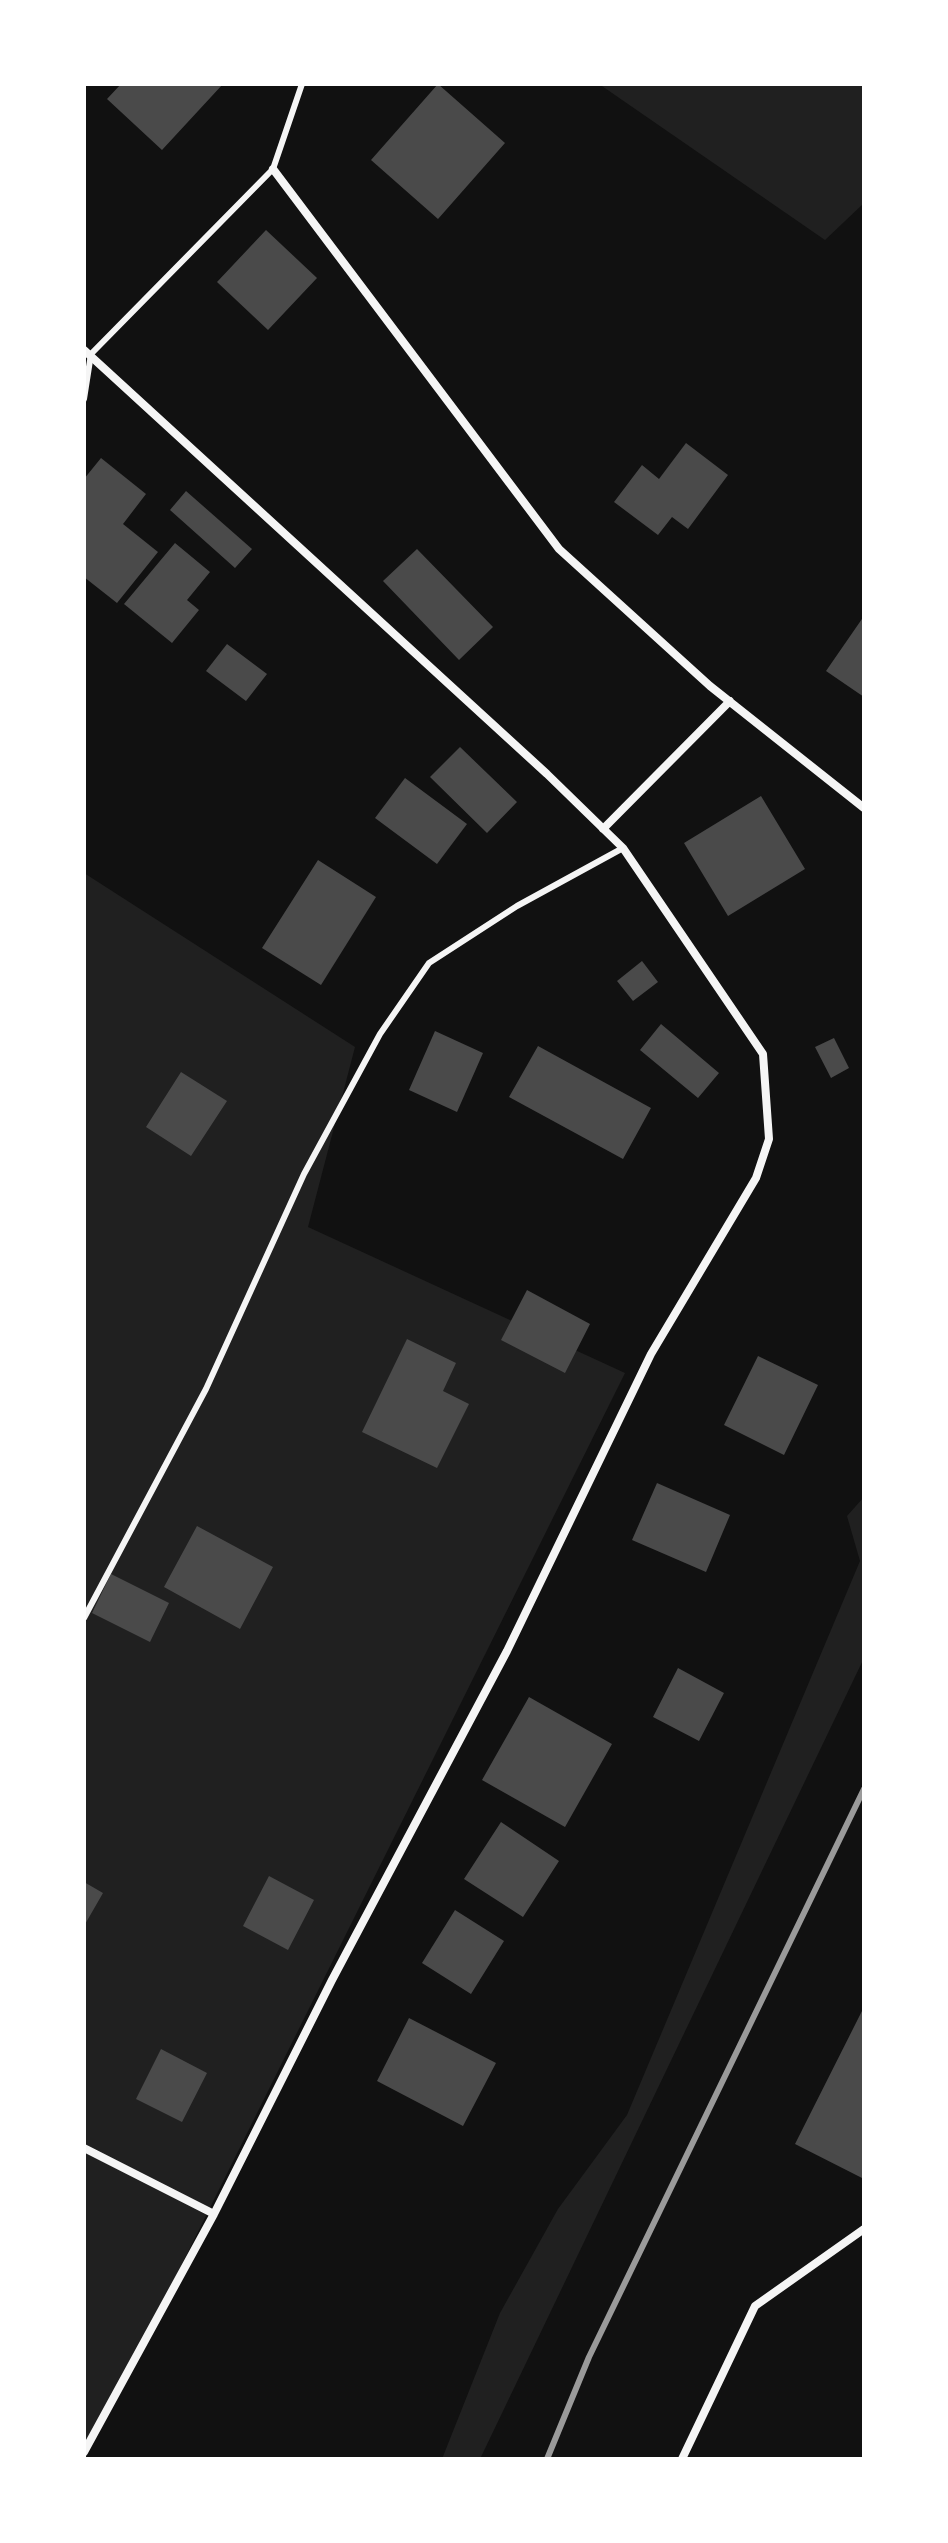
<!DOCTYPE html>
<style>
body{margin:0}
#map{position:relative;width:948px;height:2543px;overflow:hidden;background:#111;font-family:Barlow,sans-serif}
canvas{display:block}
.frame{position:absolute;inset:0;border:86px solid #fff;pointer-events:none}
</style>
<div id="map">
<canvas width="948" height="2543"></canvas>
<div class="frame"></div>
</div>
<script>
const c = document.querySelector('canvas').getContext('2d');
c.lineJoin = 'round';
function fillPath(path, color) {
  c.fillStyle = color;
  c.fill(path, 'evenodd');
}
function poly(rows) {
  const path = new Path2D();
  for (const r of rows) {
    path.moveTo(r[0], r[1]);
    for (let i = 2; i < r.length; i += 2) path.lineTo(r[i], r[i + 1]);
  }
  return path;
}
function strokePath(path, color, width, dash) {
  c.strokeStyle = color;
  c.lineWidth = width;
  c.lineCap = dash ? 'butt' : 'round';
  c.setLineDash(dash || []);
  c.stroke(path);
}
fillPath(poly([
 [599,84,864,84,864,203,825,240],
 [84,873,355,1047,308,1227,625,1373,85,2459],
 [864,1497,864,1658,480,2459,442,2459,500,2313,558,2209,627,2115,860,1561,847,1516]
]), '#202020');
fillPath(poly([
 [121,84,223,84,162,150,107,99],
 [438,84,505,143,438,219,371,160],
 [266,230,317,278,268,330,217,282],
 [686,443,728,475,688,529,672,517,658,535,614,502,642,465,659,479],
 [101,458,146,494,123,524,158,552,117,603,84,577,84,479],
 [186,491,252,549,235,568,170,510],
 [175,543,210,572,187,600,199,610,172,643,124,604],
 [417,549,493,627,459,660,383,581],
 [864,616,864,697,826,671],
 [227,644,267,674,246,701,206,671],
 [460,747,517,802,487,833,430,777],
 [405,778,467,824,437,864,375,818],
 [761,796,805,869,728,916,684,843],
 [318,860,376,897,321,985,262,948],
 [642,961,658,982,633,1001,617,981],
 [661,1024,719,1073,698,1098,640,1050],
 [435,1031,483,1053,457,1112,409,1090],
 [834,1038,849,1068,831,1078,815,1047],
 [538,1046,651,1108,623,1159,509,1097],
 [181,1072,227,1101,191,1156,146,1127],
 [527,1290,590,1324,565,1373,501,1340],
 [407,1339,456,1363,443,1391,469,1404,437,1468,362,1432],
 [758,1356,818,1385,784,1455,724,1425],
 [657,1483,730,1515,706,1572,632,1540],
 [197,1526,273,1567,240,1629,164,1587],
 [111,1574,169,1603,150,1642,92,1613],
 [678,1668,724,1693,699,1741,653,1717],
 [529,1697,612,1744,565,1827,482,1780],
 [501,1822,559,1861,523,1917,464,1879],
 [269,1876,314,1900,288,1950,243,1926],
 [84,1882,103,1893,84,1926],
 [455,1910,504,1941,471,1994,422,1963],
 [864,2007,864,2179,795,2144],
 [409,2018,496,2063,463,2126,377,2081],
 [161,2049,207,2073,182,2122,136,2099]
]), '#4a4a4a');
strokePath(poly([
 [84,399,91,354,273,169,302,84],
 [84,1618,206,1389,304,1174,380,1034,429,963,517,906,623,848]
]), '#f5f5f5', 6);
strokePath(poly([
 [273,169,559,549,710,686,864,808],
 [84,350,547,774,623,848,763,1054,769,1139,756,1178,651,1354,507,1651,332,1980,214,2214],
 [603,829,730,701],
 [84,2148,214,2214,84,2452],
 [682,2459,755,2306,864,2229]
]), '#f5f5f5', 8);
strokePath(poly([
 [547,2459,589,2357,864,1789]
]), '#9a9a9a', 6);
</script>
